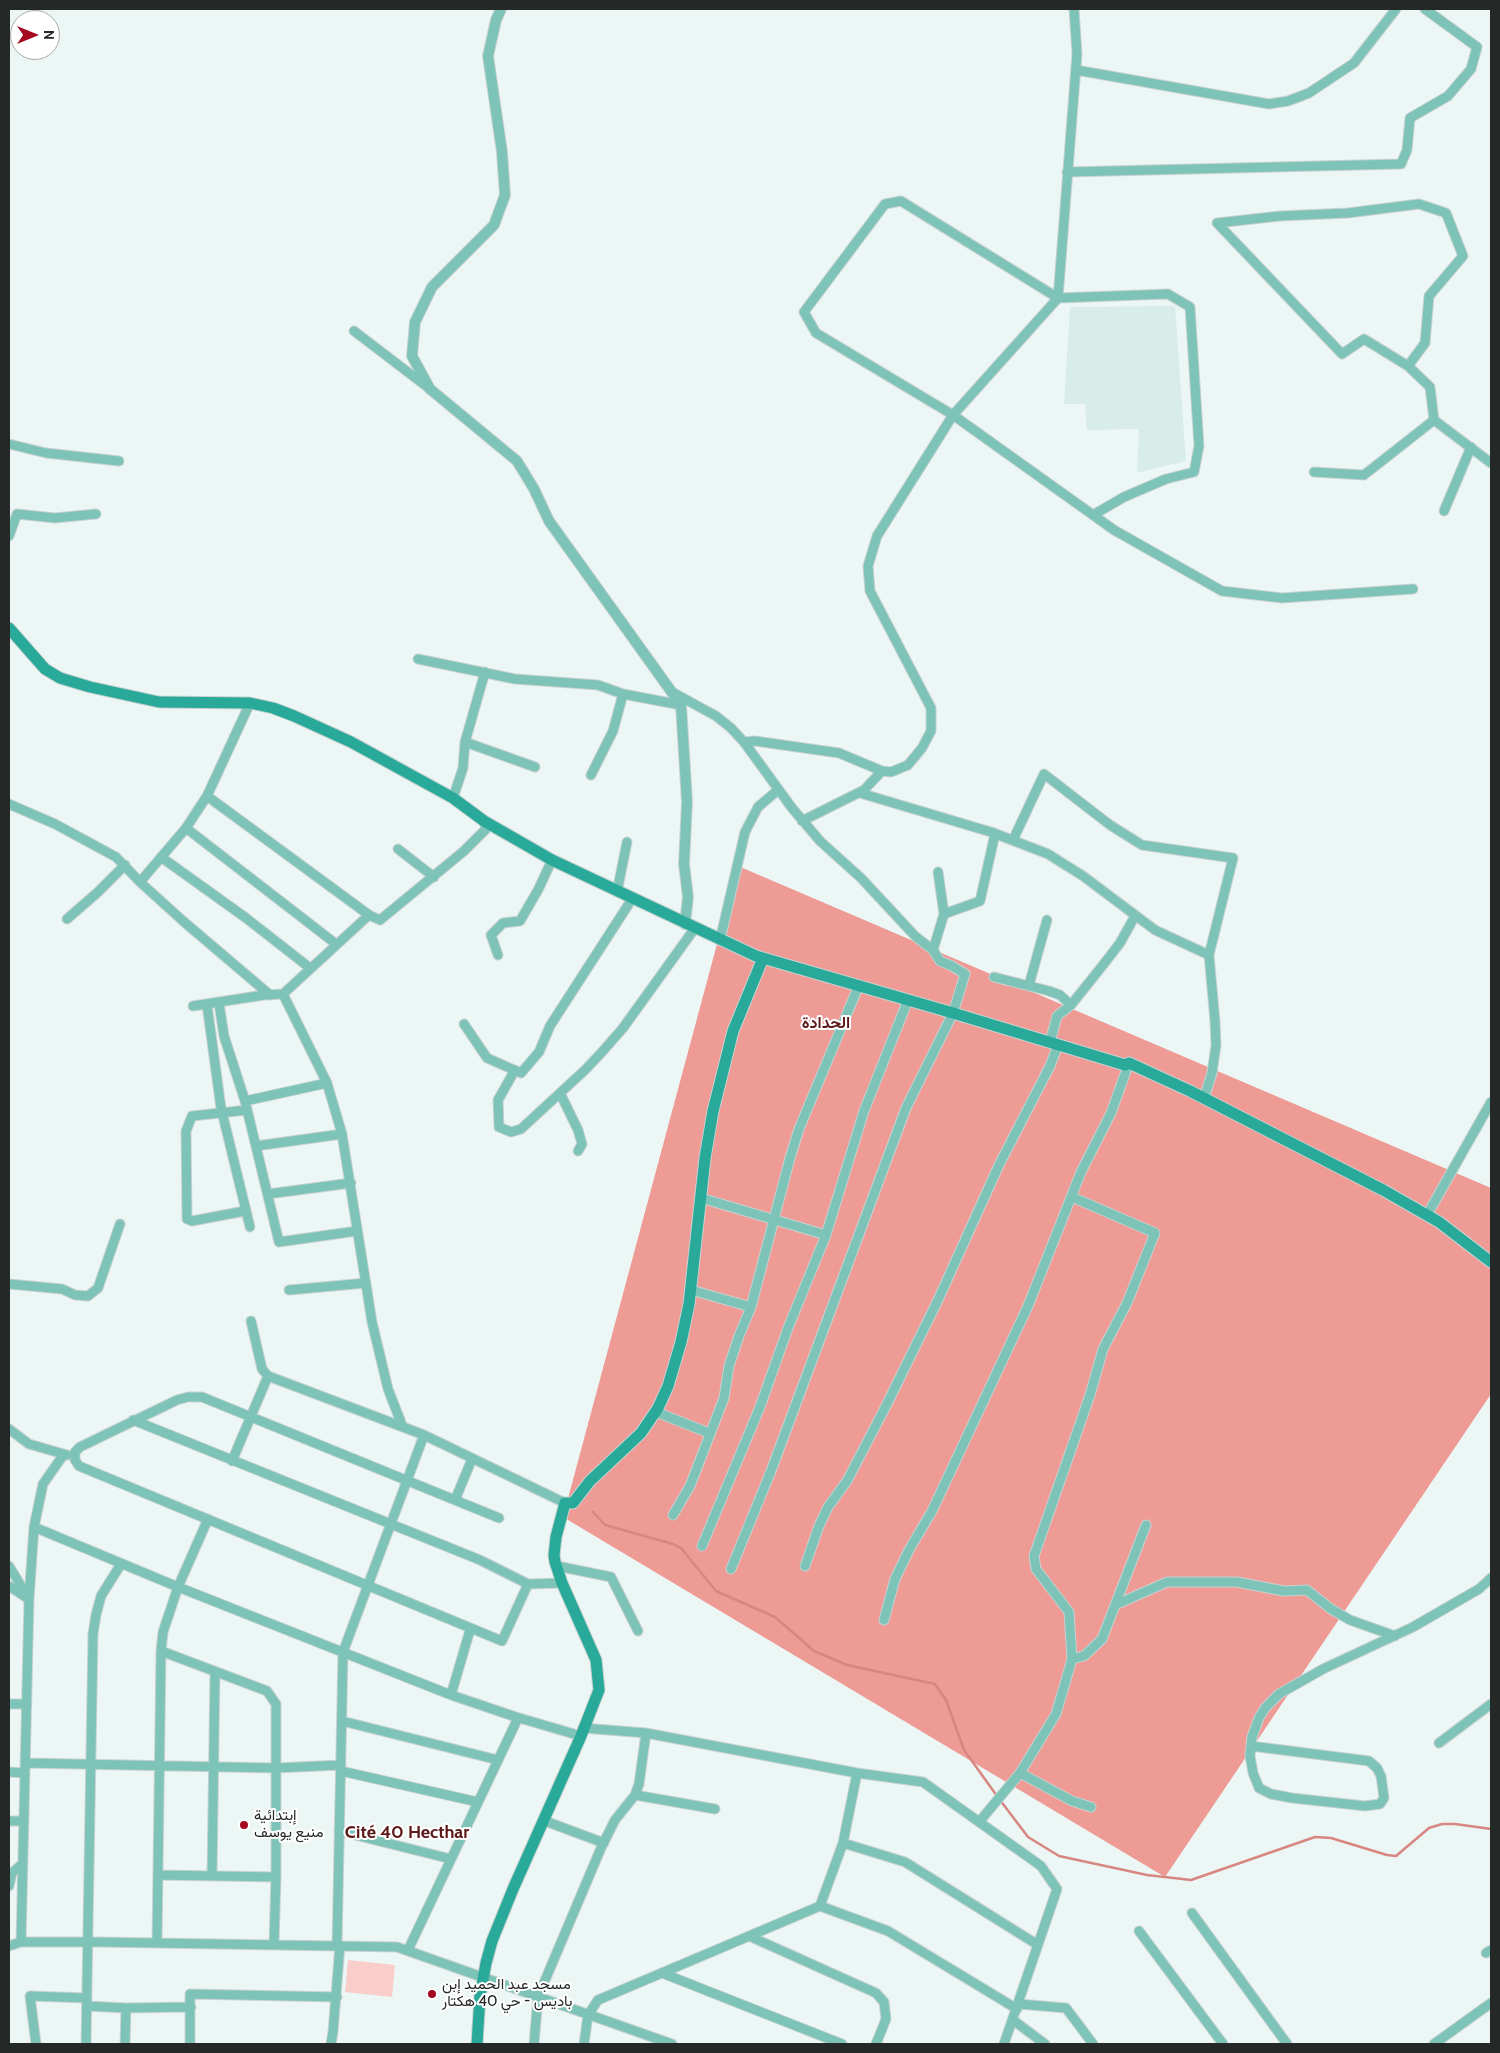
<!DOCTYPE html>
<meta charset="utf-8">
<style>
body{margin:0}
#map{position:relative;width:1500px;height:2053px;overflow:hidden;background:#ecf7f5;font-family:Cabin,sans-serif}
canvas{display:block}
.frame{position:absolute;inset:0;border:10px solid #242827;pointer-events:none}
.north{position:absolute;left:10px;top:10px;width:50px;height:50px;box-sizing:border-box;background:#fff;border:1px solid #a7a9a9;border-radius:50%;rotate:90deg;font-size:14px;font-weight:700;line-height:20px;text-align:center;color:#242827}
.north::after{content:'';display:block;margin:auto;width:18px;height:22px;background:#a40920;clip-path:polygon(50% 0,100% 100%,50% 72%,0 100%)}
</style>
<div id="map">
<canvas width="1500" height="2053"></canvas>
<div class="frame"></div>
<div class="north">N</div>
</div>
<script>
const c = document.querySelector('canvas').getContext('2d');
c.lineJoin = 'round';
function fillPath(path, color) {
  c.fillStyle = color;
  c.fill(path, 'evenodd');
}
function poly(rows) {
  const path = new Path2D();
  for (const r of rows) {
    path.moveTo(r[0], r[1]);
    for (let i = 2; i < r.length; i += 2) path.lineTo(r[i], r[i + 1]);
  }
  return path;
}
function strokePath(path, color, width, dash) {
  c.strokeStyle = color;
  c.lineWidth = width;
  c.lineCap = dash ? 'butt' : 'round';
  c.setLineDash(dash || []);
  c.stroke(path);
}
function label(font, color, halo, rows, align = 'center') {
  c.font = font + ' Cabin,Vazirmatn,sans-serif';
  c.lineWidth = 4;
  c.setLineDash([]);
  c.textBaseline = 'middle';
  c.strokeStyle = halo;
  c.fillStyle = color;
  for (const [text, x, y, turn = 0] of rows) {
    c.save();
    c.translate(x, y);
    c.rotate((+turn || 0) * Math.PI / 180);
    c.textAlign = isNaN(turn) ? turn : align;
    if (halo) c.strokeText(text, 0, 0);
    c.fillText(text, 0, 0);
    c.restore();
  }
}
fillPath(poly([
 [1175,306,1186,461,1137,473,1139,429,1087,430,1085,404,1064,404,1070,307]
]), '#d8ece8');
fillPath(poly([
 [348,1960,395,1965,392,1997,345,1992]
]), '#f8cdca');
fillPath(poly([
 [738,866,1491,1188,1491,1394,1165,1877,563,1517]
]), '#ee9a95');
strokePath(poly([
 [593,1512,605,1525,673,1544,681,1548,716,1591,775,1617,814,1651,847,1665,935,1684,946,1700,964,1750,997,1796],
 [1000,1800,1028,1837,1059,1856,1147,1875,1191,1880,1315,1837,1331,1838,1387,1855,1396,1856,1429,1828,1442,1824,1455,1824,1491,1829]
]), '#d78681', 2.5);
const minor = poly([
 [1076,70,1269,104,1288,101,1309,93,1354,63,1396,9],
 [1067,172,1401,164,1407,150,1410,118,1448,96,1471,69,1477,47,1425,9],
 [1217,223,1280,216,1348,213,1419,204,1446,213,1463,256,1429,296,1425,343,1408,366],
 [1217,223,1342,354,1364,339,1408,366,1430,387,1434,420,1491,463],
 [354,331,430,389],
 [9,444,46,453,119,461],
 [1314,472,1364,475,1434,420],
 [1444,511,1471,447],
 [1093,515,1124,497,1166,479,1194,472,1199,446,1190,307,1168,294,1058,298,901,201,885,204,804,312,816,333,953,415,1114,530,1222,591,1282,598,1413,589],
 [9,536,17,514,55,518,96,514],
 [418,659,515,679,598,685,623,694,681,705],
 [672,692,716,716,731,728,744,742,792,808,820,841,861,878,915,936,933,950,940,961,952,966,965,974,953,1013,906,1108,771,1471,731,1569],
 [465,742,535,767],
 [744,742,755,741,839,753,882,771,891,772,908,765,922,748,931,731,931,708,870,591,868,566,877,536,953,415,1058,298,1077,54,1074,9],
 [591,775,613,731,623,694],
 [860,793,991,832,1048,854,1083,876,1155,930,1209,955],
 [207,796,369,915],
 [453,798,463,768,465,742,485,672],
 [9,804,55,824,116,857,140,882,183,921,270,995],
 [802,821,864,790,882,771],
 [186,828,336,944],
 [1013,840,1044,774,1110,825,1142,845,1233,858,1209,955,1215,1021,1216,1045,1212,1073,1204,1098],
 [398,849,434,877],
 [161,857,246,918,310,968],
 [938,872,944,914],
 [140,882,186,828,207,796,250,703],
 [617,892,627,842],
 [67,919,98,892,125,865],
 [720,940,745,832,758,807,778,790],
 [933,950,944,914,980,901,995,834],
 [498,955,491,935,503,923,520,921,538,890,552,860],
 [994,977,1049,991,1060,995,1071,1005],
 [1029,985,1047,920],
 [283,994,327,1083,342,1134,372,1322,388,1389,402,1425],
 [219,1003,224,1036,245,1101,279,1242,357,1231],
 [207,1005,221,1108,250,1227],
 [193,1006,264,995,283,994,369,915,380,920,464,851,486,829,484,821],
 [464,1024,487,1058,521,1073,539,1052,550,1026,632,899],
 [1050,1042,1057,1016,1071,1005,1103,965,1120,943,1135,916],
 [515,1070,498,1100,499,1127,511,1132,521,1129,585,1070,602,1052,623,1028,695,928],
 [560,1093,578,1130,582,1144,578,1151],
 [245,1101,327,1083],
 [256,1146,342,1134],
 [268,1194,351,1183],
 [701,1198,826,1235],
 [245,1211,192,1221,187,1219,186,1131,192,1116,247,1110],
 [1427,1215,1491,1102],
 [9,1284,62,1289,75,1295,88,1296,98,1288,120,1224],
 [289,1290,366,1283],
 [691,1290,751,1307],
 [251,1321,262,1369,268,1376,424,1435,565,1503],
 [656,1412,709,1433],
 [133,1420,480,1560,528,1584,562,1583],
 [9,1429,29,1444,67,1455],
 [232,1461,268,1376],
 [455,1500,472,1459],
 [673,1515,690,1486,724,1398,729,1366,739,1336,751,1307,790,1158,799,1129,859,985],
 [499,1518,202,1397,188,1397,177,1400,80,1447,75,1452,75,1460,79,1466,502,1641,528,1584],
 [34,1527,178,1587,451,1695,516,1717,581,1736],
 [702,1546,760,1407,788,1328,826,1235,864,1111,908,1000],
 [9,1566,29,1599],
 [557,1566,611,1577,638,1631],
 [805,1566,819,1526,828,1507,847,1481,887,1404,938,1300,999,1165,1050,1066,1058,1045],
 [9,1586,27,1598],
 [1115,1605,1167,1582,1237,1582,1284,1591,1307,1590,1331,1609,1350,1620,1395,1636],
 [884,1620,895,1579,909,1550,932,1511,1028,1306,1081,1172,1111,1113,1129,1063],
 [161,1651,267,1691,276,1704,276,1877,274,1943],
 [1072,1659,1084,1656,1102,1639,1146,1525],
 [451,1695,470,1630],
 [9,1704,27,1704],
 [342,1721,498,1760],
 [583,1728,646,1733,857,1773,923,1782,1041,1866,1057,1889,1004,2044],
 [1439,1743,1491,1704],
 [1251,1746,1369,1761,1377,1768,1381,1776,1384,1798,1380,1804,1365,1806,1292,1798,1271,1794,1259,1788,1253,1773,1250,1756,1251,1746,1252,1737,1259,1718,1265,1708,1279,1694,1323,1669,1413,1627,1479,1589,1491,1578],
 [26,1763,276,1768,341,1765],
 [341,1771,478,1802],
 [9,1772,25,1773],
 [1020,1773,1072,1801,1091,1807],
 [635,1795,715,1809],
 [9,1821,24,1821],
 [545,1821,604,1843],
 [979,1822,1020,1773,1056,1714,1066,1680,1072,1659,1069,1612,1036,1569,1034,1556,1090,1395,1103,1349,1127,1303,1155,1233,1072,1197],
 [339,1831,451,1859],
 [843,1843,905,1862,1038,1945],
 [158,1875,276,1877],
 [212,1876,215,1672],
 [9,1886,12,1873,22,1864],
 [820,1906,888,1931,1017,2009],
 [1192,1913,1287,2044],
 [1139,1931,1223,2044],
 [749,1936,876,1993,884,2002,886,2019,876,2044],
 [21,1942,29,1599,34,1527,43,1484,64,1454],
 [157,1942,161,1651,163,1632,178,1587,208,1519],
 [337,1945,343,1652,424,1435],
 [9,1946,21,1942,97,1942,397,1947,672,2044],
 [408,1950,518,1718],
 [1486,1953,1491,1950],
 [662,1973,842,2044],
 [1019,2004,1066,2008,1093,2044],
 [87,2006,126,2008,191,2007],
 [1013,2020,1045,2044],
 [36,2044,30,1996,87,1998],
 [86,2044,93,1634,96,1615,101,1596,121,1564],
 [125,2044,126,2008],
 [190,2044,190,1994,337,1997],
 [331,2044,333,2032,340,1945],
 [534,2044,538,1997,601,1848,615,1820,635,1795,639,1784,646,1733],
 [584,2044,588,2015,598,2000,820,1906,843,1843,857,1773],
 [1434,2044,1491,2003]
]);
const tertiary = poly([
 [501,9,496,20,488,56,502,152,505,195,494,225,432,287,415,322,412,356,430,389,517,461,534,489,549,521,681,705,687,802,684,864,688,897,685,924]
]);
const secondary = poly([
 [9,628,45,669,60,678,90,687,159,702,250,703,273,708,294,716,351,742,453,798,484,821,552,860,756,956,953,1013,1125,1065,1129,1063,1190,1091,1383,1190,1439,1222,1491,1262],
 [477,2044,480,1996,486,1963,492,1941,513,1889,581,1736,599,1690,596,1660,562,1583,555,1562,554,1555,556,1537,565,1503,573,1503,590,1481,641,1433,658,1408,668,1386,681,1342,689,1304,705,1158,713,1111,733,1031,763,958]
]);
strokePath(minor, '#c8d2d0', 11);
strokePath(tertiary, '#c8d2d0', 12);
strokePath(secondary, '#c8d2d0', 13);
strokePath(minor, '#7dc3b7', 9);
strokePath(tertiary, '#7dc3b7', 10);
strokePath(secondary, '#28a999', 11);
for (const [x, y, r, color] of [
 [244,1825,5,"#a40920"],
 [432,1994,5,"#a40920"]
]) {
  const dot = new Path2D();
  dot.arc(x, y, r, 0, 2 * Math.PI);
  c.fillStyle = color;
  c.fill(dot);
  strokePath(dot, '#fff', 2);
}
label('15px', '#242827', '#fff', [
 ["إبتدائية",254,1816],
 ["منيع يوسف",254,1833],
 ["مسجد عبد الحميد إبن",442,1985],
 ["باديس - حي 40 هكتار",442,2002]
], 'left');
label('bold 16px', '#5d191a', '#fff', [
 ["الحدادة",826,1023]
]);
label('bold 18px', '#5d191a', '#fff', [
 ["Cité 40 Hecthar",407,1833]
]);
</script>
